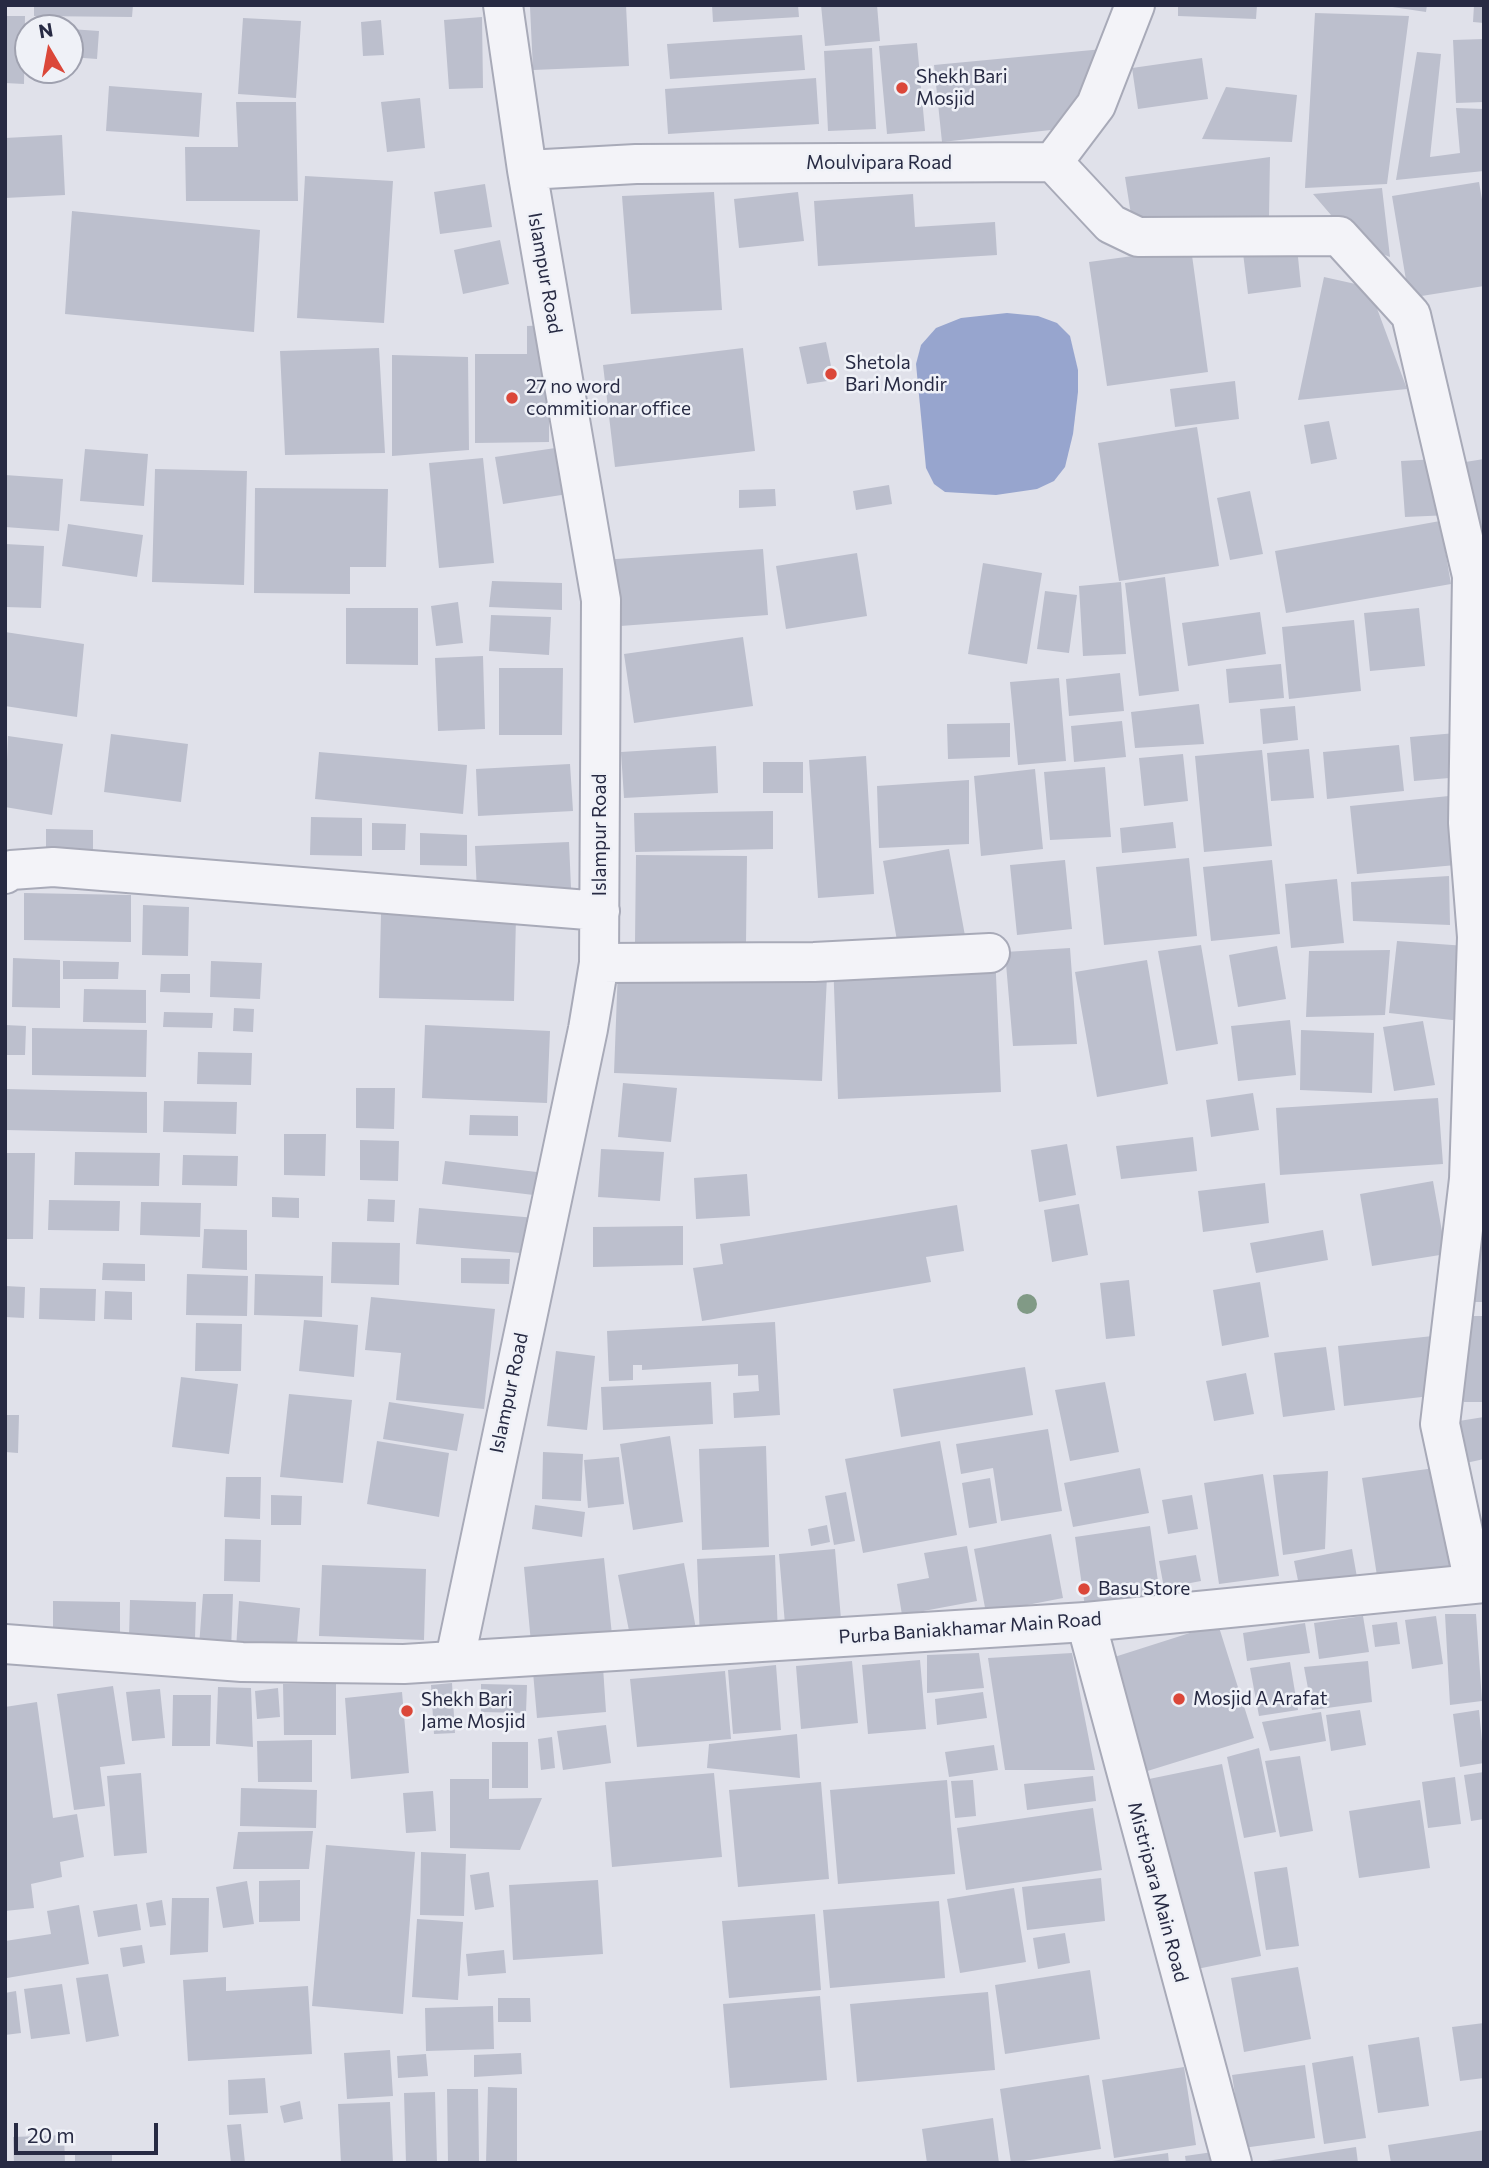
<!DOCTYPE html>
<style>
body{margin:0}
#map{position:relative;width:1489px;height:2168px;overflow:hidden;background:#e0e1ea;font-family:Commissioner,sans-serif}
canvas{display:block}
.frame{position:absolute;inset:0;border:7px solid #272a43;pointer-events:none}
.north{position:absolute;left:14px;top:14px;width:70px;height:70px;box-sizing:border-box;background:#eff1f7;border:2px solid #9fa1af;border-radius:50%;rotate:350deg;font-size:19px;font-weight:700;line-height:28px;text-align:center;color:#272a43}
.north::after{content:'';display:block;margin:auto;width:24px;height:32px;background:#db4739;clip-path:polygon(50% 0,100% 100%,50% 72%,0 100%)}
.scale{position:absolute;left:14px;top:2123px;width:144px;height:32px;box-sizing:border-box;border:4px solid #272a43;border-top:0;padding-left:9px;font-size:21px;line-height:24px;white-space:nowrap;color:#272a43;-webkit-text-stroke:5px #eff1f7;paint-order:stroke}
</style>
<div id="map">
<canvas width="1489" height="2168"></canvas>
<div class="frame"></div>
<div class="north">N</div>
<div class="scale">20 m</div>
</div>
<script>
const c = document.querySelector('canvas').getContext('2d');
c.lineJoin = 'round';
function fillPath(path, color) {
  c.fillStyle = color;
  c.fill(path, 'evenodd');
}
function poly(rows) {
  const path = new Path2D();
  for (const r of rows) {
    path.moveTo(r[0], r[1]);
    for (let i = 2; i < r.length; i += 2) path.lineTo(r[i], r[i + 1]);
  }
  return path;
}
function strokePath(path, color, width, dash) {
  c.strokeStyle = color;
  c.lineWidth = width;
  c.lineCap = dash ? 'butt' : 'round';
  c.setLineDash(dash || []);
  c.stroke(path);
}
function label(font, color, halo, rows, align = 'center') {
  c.font = font + ' Commissioner,sans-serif';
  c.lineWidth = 5;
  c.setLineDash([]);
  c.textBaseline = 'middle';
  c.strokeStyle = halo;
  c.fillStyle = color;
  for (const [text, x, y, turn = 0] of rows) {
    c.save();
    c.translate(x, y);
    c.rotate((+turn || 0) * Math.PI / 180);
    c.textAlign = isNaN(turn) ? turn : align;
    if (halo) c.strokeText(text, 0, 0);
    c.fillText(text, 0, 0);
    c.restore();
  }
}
fillPath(poly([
 [1007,313,1038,316,1057,323,1070,336,1078,370,1078,392,1073,434,1065,467,1054,481,1037,489,996,495,945,492,934,484,926,468,916,364,921,345,936,328,961,318]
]), '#97a5ce');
fillPath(poly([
 [34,5,133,5,132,17,34,16],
 [562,5,626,5,629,66,533,70,530,7],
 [712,5,798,5,799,17,713,22],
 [821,5,877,5,880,41,825,46],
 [1178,5,1257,5,1256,19,1178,16],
 [1379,5,1427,5,1426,12],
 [1474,5,1484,5,1484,23,1473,22],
 [1315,13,1409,16,1387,184,1305,188],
 [5,16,25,16,24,84,5,83],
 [482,17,483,88,449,89,444,20],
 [243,18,301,21,296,98,238,94],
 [381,20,384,55,363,56,361,22],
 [70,29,99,31,97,59,70,57],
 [802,35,805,70,670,79,667,44],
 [1484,39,1484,102,1456,103,1453,40],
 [917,43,925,131,887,134,879,46],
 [872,48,876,129,828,131,824,51],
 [1103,49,1069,128,942,142,934,65],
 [1417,52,1441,54,1430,157,1460,153,1456,108,1484,109,1484,171,1396,180],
 [1202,58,1208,99,1138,109,1132,68],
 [816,78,819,124,668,134,665,89],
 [109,86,202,93,199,137,106,131],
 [1226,87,1297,95,1292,142,1202,139],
 [420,98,425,148,387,152,381,102],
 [236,102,296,102,298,201,186,201,185,147,238,147],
 [62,135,65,195,5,198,5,138],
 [1270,157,1269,216,1133,227,1125,177],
 [305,176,393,181,384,323,297,318],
 [1479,182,1484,211,1484,286,1409,298,1392,196],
 [485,184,492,227,440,234,434,192],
 [1382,188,1390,257,1355,243,1313,194],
 [714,192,722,310,631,314,622,196],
 [798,192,804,241,739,248,734,199],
 [913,194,915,227,995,222,997,255,818,266,814,201],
 [72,211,260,230,254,332,65,314],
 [500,240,509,284,463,294,454,250],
 [1297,247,1301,287,1248,294,1243,253],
 [1191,248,1208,372,1107,386,1089,262],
 [1324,277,1369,287,1407,389,1298,400],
 [549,325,549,442,475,443,475,354,527,354,527,326],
 [826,342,834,380,807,384,799,347],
 [379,348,385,453,285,455,280,351],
 [743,348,755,451,615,467,603,365],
 [392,355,468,357,469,450,392,456],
 [1235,381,1239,419,1175,427,1170,389],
 [1329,421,1337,459,1311,464,1304,425],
 [1197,427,1219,566,1119,581,1098,443],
 [562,447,568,494,503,504,495,457],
 [85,449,148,454,144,506,80,501],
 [483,458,494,563,439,568,429,463],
 [1438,459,1450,515,1405,517,1401,461],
 [1484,459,1484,555,1459,463],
 [155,469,247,471,244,585,152,582],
 [5,475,63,479,59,531,5,527],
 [889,485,892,504,856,510,853,491],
 [255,488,388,489,386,567,350,567,350,594,254,593],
 [775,489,776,506,739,508,739,490],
 [1250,491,1263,554,1230,560,1217,498],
 [1440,521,1451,584,1286,613,1275,551],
 [68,524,143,535,137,577,62,566],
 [5,544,44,546,41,608,5,607],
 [763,549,768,615,607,627,602,560],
 [857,553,867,616,786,629,776,566],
 [983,563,1042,573,1027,664,968,654],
 [1165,577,1179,691,1139,696,1125,583],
 [492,581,562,583,562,610,489,607],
 [1121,582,1126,654,1083,656,1079,586],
 [1045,591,1077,595,1069,653,1037,649],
 [458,602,463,643,436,646,431,606],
 [346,608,418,608,418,665,346,664],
 [1419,608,1425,666,1370,671,1364,613],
 [1260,612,1266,654,1188,666,1182,623],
 [491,615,551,617,549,655,489,651],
 [1354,620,1361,691,1289,699,1282,627],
 [5,632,84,644,77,717,5,706],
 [743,637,753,706,634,723,624,654],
 [483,656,485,729,438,731,435,658],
 [1281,664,1284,698,1229,703,1226,669],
 [499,668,563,668,562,735,499,735],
 [1120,673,1124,711,1069,716,1066,679],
 [1059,678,1066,761,1018,765,1010,682],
 [1199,704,1204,744,1135,748,1131,712],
 [1295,706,1298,740,1263,744,1260,709],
 [1122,721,1126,757,1074,762,1071,726],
 [1010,723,1010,757,948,759,947,724],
 [1456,733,1461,777,1414,781,1410,737],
 [111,734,188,744,181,802,104,792],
 [8,736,63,744,52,815,5,807],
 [1399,745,1404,791,1327,799,1323,752],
 [716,746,718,793,624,798,621,752],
 [1309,749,1314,798,1271,801,1267,753],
 [1262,750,1272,846,1204,852,1195,756],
 [319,752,467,765,463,814,315,799],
 [1183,754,1188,801,1144,806,1139,758],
 [866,756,874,894,818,898,809,760],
 [763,762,803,762,803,793,763,793],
 [570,764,573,811,478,816,476,769],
 [1105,767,1111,837,1050,840,1044,772],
 [1035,769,1043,849,981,856,974,776],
 [969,780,969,844,879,848,877,786],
 [1449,796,1456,865,1357,874,1350,806],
 [773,811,773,849,635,852,634,813],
 [311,817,362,818,362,856,310,855],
 [1173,822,1176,848,1122,853,1120,828],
 [372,823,406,824,405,850,372,850],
 [46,829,93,830,93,859,46,858],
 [420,833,467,835,467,866,420,865],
 [569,842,571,888,477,894,475,846],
 [949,849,966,941,899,952,883,861],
 [636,855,747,856,746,944,635,942],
 [1189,858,1197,936,1104,945,1096,867],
 [1065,860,1072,929,1017,935,1010,865],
 [1272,860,1280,934,1211,941,1203,867],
 [1449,876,1450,925,1353,921,1351,882],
 [1337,879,1344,943,1291,948,1285,884],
 [24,893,131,895,131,942,24,940],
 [143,905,189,907,188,956,142,955],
 [381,914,516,917,514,1001,379,998],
 [1397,941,1466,946,1461,1021,1389,1013],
 [1201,945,1218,1044,1176,1051,1158,951],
 [1277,946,1286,999,1238,1007,1229,955],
 [1070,948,1077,1044,1013,1046,1005,952],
 [1390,950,1385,1015,1306,1017,1309,951],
 [995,952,1001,1092,838,1099,833,959],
 [13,958,60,960,60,1008,12,1007],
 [1147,960,1168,1084,1097,1097,1075,972],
 [63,961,119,962,118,979,63,979],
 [211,961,262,963,260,999,210,997],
 [618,968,827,976,822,1081,614,1073],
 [161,974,190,974,190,993,160,992],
 [84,989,146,990,146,1023,83,1022],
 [234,1008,254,1009,253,1032,233,1031],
 [164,1012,213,1013,212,1028,163,1027],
 [1290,1020,1296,1075,1238,1081,1231,1026],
 [1423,1021,1435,1085,1394,1091,1383,1027],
 [5,1025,26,1026,25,1055,5,1055],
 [425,1025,550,1031,547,1103,422,1098],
 [32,1028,147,1030,146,1077,32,1075],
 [1301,1030,1374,1033,1372,1093,1300,1090],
 [198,1052,252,1053,251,1085,197,1084],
 [623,1083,677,1088,671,1142,618,1137],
 [356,1088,395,1088,394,1129,356,1128],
 [5,1089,147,1092,147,1133,5,1130],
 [1253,1093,1259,1130,1211,1137,1206,1100],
 [1438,1098,1443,1164,1280,1175,1276,1108],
 [164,1101,237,1102,236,1134,163,1132],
 [470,1115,518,1116,518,1136,469,1135],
 [284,1134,326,1134,325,1176,284,1175],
 [1193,1137,1197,1171,1121,1179,1116,1146],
 [360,1140,399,1141,398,1181,360,1180],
 [1067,1144,1076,1195,1039,1202,1031,1150],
 [601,1149,664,1152,660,1201,598,1197],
 [75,1152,160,1153,159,1186,74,1185],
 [5,1153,35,1153,33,1239,5,1239],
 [183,1155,238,1156,237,1186,182,1185],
 [445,1161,545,1173,542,1196,442,1184],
 [747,1174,750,1216,696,1219,694,1178],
 [1433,1181,1446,1254,1372,1266,1360,1194],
 [1265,1183,1269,1223,1203,1232,1198,1191],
 [272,1197,299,1198,299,1218,272,1217],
 [368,1199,395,1200,394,1222,367,1221],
 [49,1200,120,1201,119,1231,48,1230],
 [141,1202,201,1203,200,1237,140,1235],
 [1079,1204,1088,1255,1052,1262,1044,1210],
 [957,1205,964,1251,926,1257,931,1282,702,1321,693,1268,723,1264,720,1244],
 [419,1208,536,1218,532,1254,416,1244],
 [1479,1209,1484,1209,1484,1302,1474,1302],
 [683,1226,683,1265,593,1267,593,1227],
 [204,1229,247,1230,247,1270,202,1268],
 [1323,1230,1328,1260,1256,1273,1250,1243],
 [332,1242,400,1243,399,1285,331,1283],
 [461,1258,510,1259,509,1284,461,1283],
 [103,1263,145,1264,145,1281,102,1280],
 [187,1274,248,1276,247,1316,186,1315],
 [255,1274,323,1276,322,1317,254,1315],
 [1129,1280,1135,1336,1106,1339,1100,1283],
 [1260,1282,1269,1337,1222,1346,1213,1290],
 [5,1286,25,1287,24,1318,5,1317],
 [40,1288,96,1289,95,1321,39,1319],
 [105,1291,132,1292,132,1320,104,1319],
 [371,1297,495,1309,484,1409,396,1400,401,1353,365,1350],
 [1463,1316,1484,1316,1484,1402,1464,1402],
 [304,1320,358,1325,354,1377,299,1371],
 [775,1322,780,1415,734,1418,733,1393,759,1391,758,1375,738,1376,738,1364,642,1370,642,1365,633,1365,633,1380,609,1381,607,1331],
 [196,1323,242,1324,241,1371,195,1371],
 [1433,1336,1439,1395,1344,1406,1338,1346],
 [1326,1347,1335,1410,1283,1417,1274,1353],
 [556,1351,595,1356,587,1430,547,1426],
 [1025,1367,1033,1415,901,1437,893,1389],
 [1246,1373,1254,1414,1214,1421,1206,1381],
 [181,1377,238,1384,229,1454,172,1447],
 [711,1382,713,1424,603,1430,601,1387],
 [1105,1382,1119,1452,1070,1461,1055,1390],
 [289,1394,352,1400,343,1483,280,1477],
 [389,1402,464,1414,457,1451,383,1439],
 [5,1415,19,1415,18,1453,5,1452],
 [1484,1417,1484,1459,1466,1463,1459,1421],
 [1048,1429,1062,1511,1001,1521,993,1468,961,1474,956,1444],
 [670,1436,683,1522,633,1530,620,1444],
 [377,1441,449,1453,439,1517,367,1504],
 [940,1441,957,1535,863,1553,845,1459],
 [766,1446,769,1547,702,1550,699,1449],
 [543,1452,583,1454,581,1501,542,1499],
 [619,1457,624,1504,588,1508,584,1460],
 [1442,1467,1458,1568,1377,1576,1362,1478],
 [1140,1468,1149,1513,1073,1527,1064,1483],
 [1328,1471,1325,1549,1283,1555,1273,1475],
 [1263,1474,1279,1576,1219,1584,1204,1483],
 [226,1477,261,1477,260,1519,224,1517],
 [990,1478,997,1523,969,1528,962,1483],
 [846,1492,855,1541,834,1545,825,1496],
 [271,1495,302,1496,301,1525,271,1525],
 [1192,1495,1198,1529,1168,1534,1162,1500],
 [535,1505,585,1512,582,1537,532,1529],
 [827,1525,830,1542,811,1546,808,1529],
 [1150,1526,1160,1595,1085,1607,1075,1537],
 [1051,1534,1063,1598,986,1613,974,1549],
 [225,1539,261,1540,260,1582,224,1581],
 [967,1546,977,1601,902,1615,897,1584,929,1578,924,1553],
 [835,1549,842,1631,786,1636,779,1554],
 [1352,1549,1358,1583,1301,1595,1294,1561],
 [775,1555,778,1636,700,1640,697,1559],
 [1196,1555,1201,1581,1164,1588,1159,1561],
 [604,1558,612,1635,531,1643,524,1567],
 [684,1563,696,1629,631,1641,618,1575],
 [322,1565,426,1569,424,1640,319,1636],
 [203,1594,233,1594,231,1651,199,1646],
 [130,1600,196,1602,195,1639,129,1638],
 [53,1601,120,1602,120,1633,53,1631],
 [239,1601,300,1608,296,1656,236,1649],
 [1445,1614,1476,1614,1482,1701,1450,1705],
 [1363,1616,1369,1652,1319,1659,1314,1623],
 [1436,1616,1443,1664,1412,1669,1405,1620],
 [1397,1622,1400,1644,1375,1647,1372,1625],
 [1305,1623,1310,1653,1247,1661,1243,1633],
 [1218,1624,1254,1738,1141,1773,1105,1660],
 [979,1653,984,1688,927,1693,927,1655],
 [1072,1653,1095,1770,1005,1770,988,1658],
 [920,1660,926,1729,868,1734,862,1665],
 [852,1661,858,1723,801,1729,796,1666],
 [1368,1661,1372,1702,1312,1710,1304,1667],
 [1290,1662,1298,1710,1259,1716,1250,1668],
 [776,1665,781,1730,733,1734,728,1670],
 [603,1667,606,1712,537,1718,533,1672],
 [725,1671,731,1739,637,1747,630,1679],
 [452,1683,455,1733,434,1734,431,1685],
 [283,1684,336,1684,336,1735,284,1735],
 [481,1684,527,1685,526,1713,481,1712],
 [113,1686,125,1764,100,1767,105,1806,74,1810,57,1694],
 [218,1687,251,1688,253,1747,216,1744],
 [278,1688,280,1717,257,1719,255,1691],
 [160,1689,165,1738,132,1741,126,1692],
 [402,1692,409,1773,351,1779,345,1698],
 [983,1692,987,1718,937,1725,935,1699],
 [173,1695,211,1695,210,1746,172,1746],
 [37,1702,53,1818,77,1814,84,1857,60,1862,62,1877,31,1884,34,1908,5,1911,5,1707],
 [1360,1710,1366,1745,1331,1751,1326,1715],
 [1479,1710,1484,1763,1460,1767,1453,1714],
 [1321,1712,1326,1741,1270,1751,1262,1722],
 [606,1725,611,1763,563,1770,557,1731],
 [797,1734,800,1778,707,1768,709,1744],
 [552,1737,555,1768,541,1770,538,1739],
 [312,1740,312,1782,258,1782,257,1741],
 [492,1742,528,1742,528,1788,492,1788],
 [994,1745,998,1770,949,1777,945,1752],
 [1259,1748,1276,1832,1244,1838,1227,1757],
 [1300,1756,1313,1831,1280,1837,1265,1761],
 [1222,1764,1261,1956,1187,1971,1149,1779],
 [1484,1772,1484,1819,1471,1821,1464,1775],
 [141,1773,147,1853,114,1856,107,1776],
 [714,1773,722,1857,612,1867,605,1782],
 [1093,1776,1096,1801,1027,1810,1024,1784],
 [1455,1777,1461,1824,1428,1828,1422,1782],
 [450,1779,489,1779,489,1799,542,1798,520,1850,450,1848],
 [947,1780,955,1874,838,1884,830,1790],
 [973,1780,976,1816,955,1818,951,1781],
 [821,1782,829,1879,738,1887,729,1790],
 [241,1788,317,1790,316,1828,240,1826],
 [433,1791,436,1831,406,1833,403,1793],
 [1420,1800,1430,1868,1359,1878,1349,1811],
 [1093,1808,1102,1870,966,1890,957,1828],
 [313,1831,309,1869,233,1869,238,1832],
 [326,1845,415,1852,403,2014,312,2006],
 [421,1852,466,1854,464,1916,420,1915],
 [1287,1867,1299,1946,1266,1950,1254,1872],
 [489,1872,494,1907,475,1910,470,1875],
 [1101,1878,1105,1921,1027,1930,1022,1887],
 [300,1880,300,1921,259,1922,259,1881],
 [598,1880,603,1954,513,1960,509,1885],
 [247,1881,254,1924,223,1928,216,1887],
 [1014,1888,1026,1962,960,1973,947,1899],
 [172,1898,209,1898,208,1952,170,1955],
 [162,1900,166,1925,150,1927,146,1903],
 [939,1901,945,1978,830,1988,823,1910],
 [137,1904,141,1930,98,1937,93,1911],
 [79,1905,89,1964,7,1978,5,1941,51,1934,47,1911],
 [815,1914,821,1990,729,1998,722,1921],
 [417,1919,463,1922,458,2000,412,1997],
 [1065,1933,1070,1963,1038,1969,1033,1938],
 [142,1945,145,1963,123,1967,120,1948],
 [504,1950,506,1973,468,1976,466,1954],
 [1298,1967,1311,2039,1244,2052,1231,1978],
 [1090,1970,1100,2039,1005,2054,995,1985],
 [108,1974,119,2036,86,2042,76,1978],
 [226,1977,226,1991,308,1986,312,2054,188,2061,183,1980],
 [62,1984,70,2034,31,2039,24,1989],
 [16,1991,21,2033,5,2035,5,1993],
 [988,1992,995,2070,857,2082,850,2004],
 [820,1996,827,2080,730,2088,723,2004],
 [498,1998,530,1998,531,2022,498,2022],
 [493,2006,494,2049,426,2051,425,2008],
 [1484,2023,1484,2078,1460,2081,1452,2027],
 [1419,2037,1429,2106,1378,2113,1368,2045],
 [390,2050,393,2096,347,2099,344,2053],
 [521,2053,522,2074,474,2077,474,2055],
 [426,2054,428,2076,398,2078,397,2056],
 [1353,2056,1366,2138,1324,2144,1312,2063],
 [1305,2065,1315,2138,1243,2148,1232,2075],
 [1184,2067,1196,2145,1114,2158,1102,2080],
 [1089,2075,1101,2149,1011,2163,1000,2089],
 [265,2078,268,2113,229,2115,228,2080],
 [488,2087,517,2088,517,2163,486,2163],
 [447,2089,478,2089,479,2163,448,2163],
 [435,2092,437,2163,406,2163,404,2093],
 [300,2101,303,2119,284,2123,280,2106],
 [390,2102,393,2163,341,2163,338,2104],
 [993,2118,999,2163,927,2163,922,2129],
 [241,2124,245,2163,231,2163,227,2125],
 [1484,2130,1484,2163,1391,2163,1388,2145],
 [64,2135,65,2163,14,2163,13,2137],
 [1356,2147,1358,2163,1267,2163,1267,2161],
 [1220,2151,1222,2163,1186,2163,1185,2156],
 [1168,2153,1169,2163,1112,2163,1112,2161],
 [75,2155,112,2155,112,2163,75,2163]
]), '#bcbfcd');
const minor = poly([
 [1053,162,1111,224,1138,237,1339,236,1411,315,1472,576,1468,823,1477,937,1469,1179,1440,1424,1474,1583],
 [527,170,636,164,1053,162,1096,105,1135,5],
 [5,874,11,870,53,867,600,911],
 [599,963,814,962,990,953],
 [1086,1622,1232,2163],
 [455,1659,588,1029,599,963,601,600,527,170,503,5]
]);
const tertiary = poly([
 [5,1644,242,1662,404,1664,1086,1622,1484,1583]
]);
strokePath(minor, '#a8aab8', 42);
strokePath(tertiary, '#a8aab8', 42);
strokePath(minor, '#f3f3f8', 38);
strokePath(tertiary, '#f3f3f8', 38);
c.fillStyle = '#819a86';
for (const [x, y] of [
 [1027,1304]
]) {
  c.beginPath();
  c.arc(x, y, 10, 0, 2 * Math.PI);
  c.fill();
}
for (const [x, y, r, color] of [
 [902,88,7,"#db4739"],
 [831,374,7,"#db4739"],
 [512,398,7,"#db4739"],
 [1084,1589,7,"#db4739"],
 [1179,1699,7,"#db4739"],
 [407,1711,7,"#db4739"]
]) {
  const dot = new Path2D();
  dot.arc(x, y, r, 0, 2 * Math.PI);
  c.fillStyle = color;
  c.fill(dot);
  strokePath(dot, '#eff1f7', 2.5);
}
label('19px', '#272a43', '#eff1f7', [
 ["Shekh Bari",916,77],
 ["Mosjid",916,99],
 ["Shetola",845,363],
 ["Bari Mondir",845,385],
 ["27 no word",526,387],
 ["commitionar office",526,409],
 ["Basu Store",1098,1589],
 ["Mosjid A Arafat",1193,1699],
 ["Shekh Bari",421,1700],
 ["Jame Mosjid",421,1722]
], 'left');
label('19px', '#272a43', '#eff1f7', [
 ["Moulvipara Road",879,163],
 ["Islampur Road",545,273,80],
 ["Islampur Road",600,835,-90],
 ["Islampur Road",509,1393,-78],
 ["Purba Baniakhamar Main Road",970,1628,-4],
 ["Mistripara Main Road",1158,1892,75]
]);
</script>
